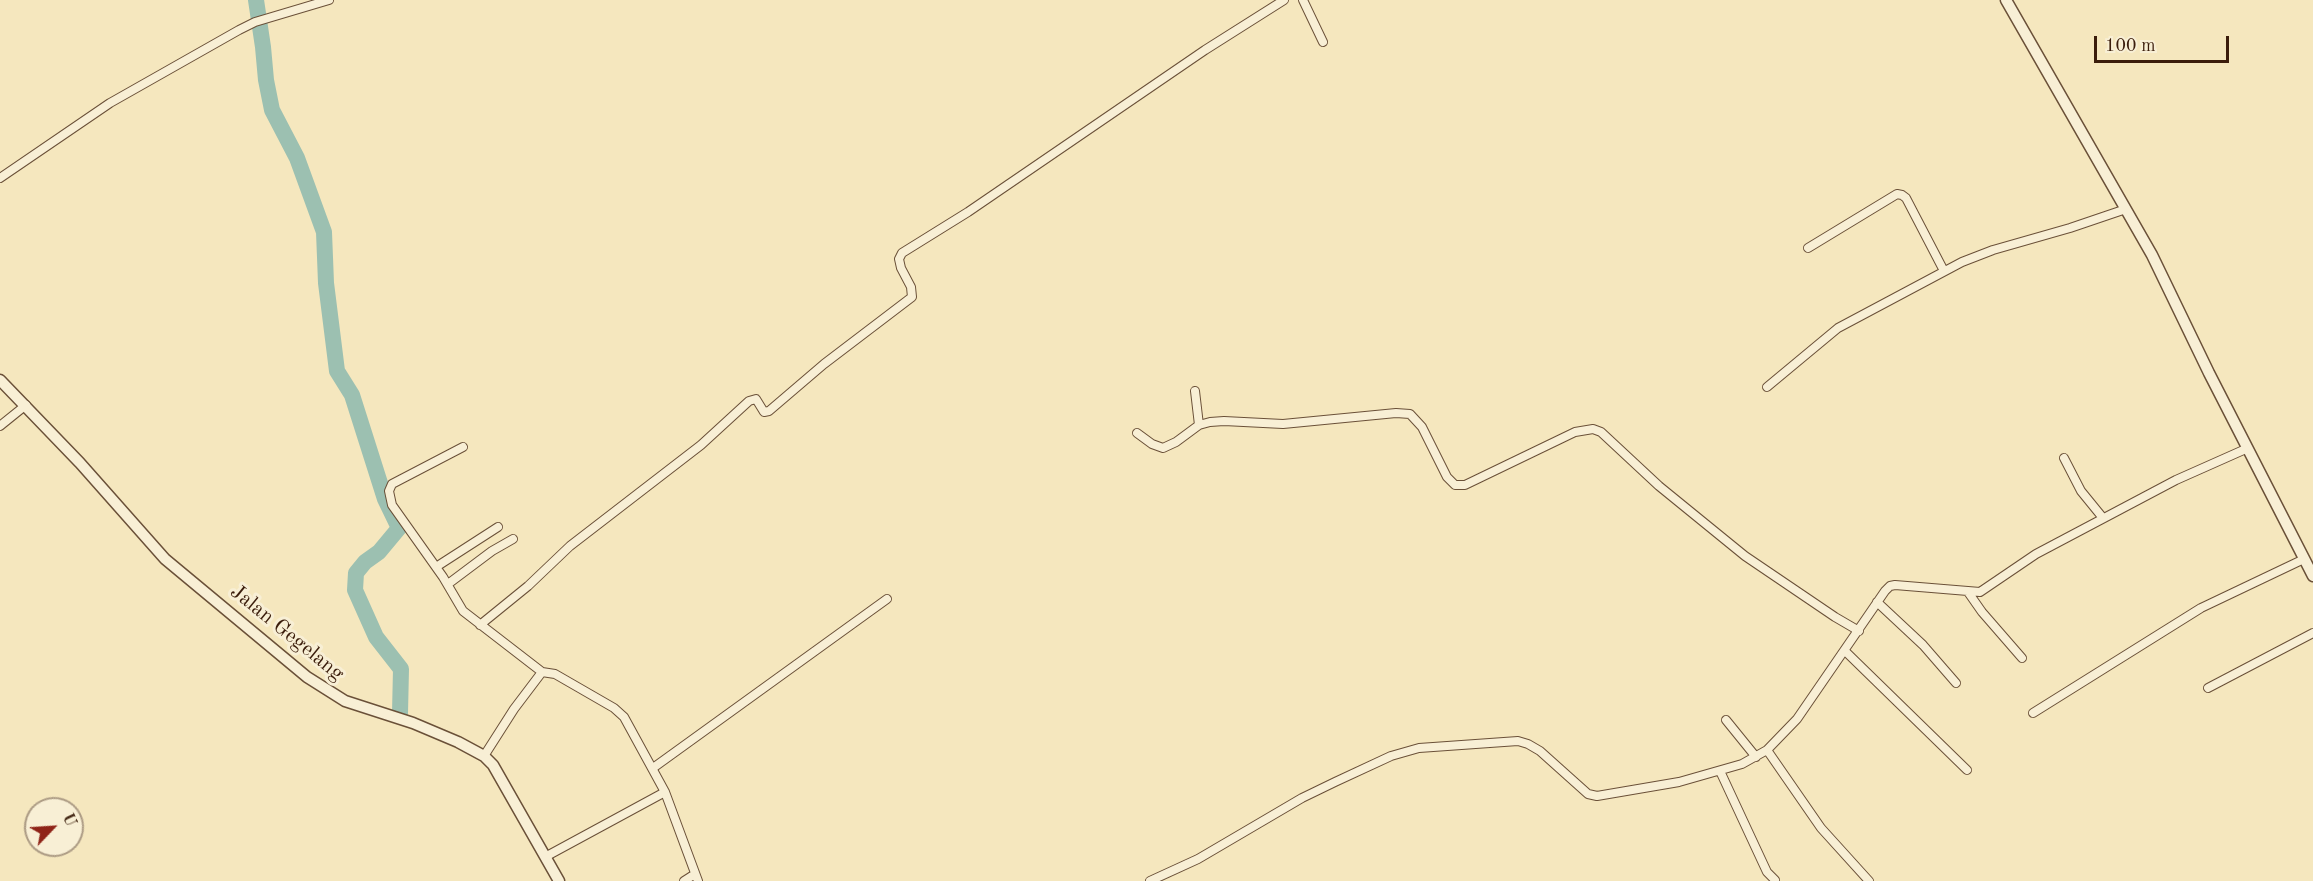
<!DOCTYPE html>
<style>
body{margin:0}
#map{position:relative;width:2313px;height:881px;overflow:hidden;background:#f5e7be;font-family:"Old Standard TT",serif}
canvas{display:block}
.north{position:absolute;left:24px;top:797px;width:60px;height:60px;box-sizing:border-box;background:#f8efd5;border:2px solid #ac9b84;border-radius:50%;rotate:65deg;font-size:16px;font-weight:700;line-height:24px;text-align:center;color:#3b1d0b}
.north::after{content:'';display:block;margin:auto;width:21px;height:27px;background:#8f2418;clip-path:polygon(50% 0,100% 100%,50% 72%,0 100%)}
.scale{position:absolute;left:2094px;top:36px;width:135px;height:27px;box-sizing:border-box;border:3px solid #3b1d0b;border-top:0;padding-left:8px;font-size:18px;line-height:21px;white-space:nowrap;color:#3b1d0b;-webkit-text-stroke:4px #f8efd5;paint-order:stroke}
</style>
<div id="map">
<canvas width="2313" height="881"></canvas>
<div class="north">U</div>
<div class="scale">100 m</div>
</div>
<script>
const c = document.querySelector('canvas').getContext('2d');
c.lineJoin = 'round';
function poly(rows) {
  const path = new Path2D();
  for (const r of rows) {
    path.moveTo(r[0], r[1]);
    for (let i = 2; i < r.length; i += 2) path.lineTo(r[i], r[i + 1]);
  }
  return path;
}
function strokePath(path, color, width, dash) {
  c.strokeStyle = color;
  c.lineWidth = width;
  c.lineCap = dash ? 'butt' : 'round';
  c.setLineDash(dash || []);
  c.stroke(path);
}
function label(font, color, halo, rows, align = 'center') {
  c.font = font + ' "Old Standard TT",serif';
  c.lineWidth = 6;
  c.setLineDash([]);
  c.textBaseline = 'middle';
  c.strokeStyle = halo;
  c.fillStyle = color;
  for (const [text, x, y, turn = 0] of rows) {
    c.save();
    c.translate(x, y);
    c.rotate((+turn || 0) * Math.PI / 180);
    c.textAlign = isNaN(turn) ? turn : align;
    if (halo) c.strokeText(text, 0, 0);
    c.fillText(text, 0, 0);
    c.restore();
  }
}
strokePath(poly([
 [256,0,263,47,266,80,272,110,297,158,324,232,326,283,337,371,352,395,385,499,399,528,379,552,365,562,356,573,355,590,376,637,401,669,400,713]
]), '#9cc0b1', 16);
const minor = poly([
 [1303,0,1323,42],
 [0,178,110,103,239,30,255,22,329,0],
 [1808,248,1897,194,1902,195,1906,198,1944,271],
 [1767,387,1838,328,1962,262,1993,250,2070,228,2126,209],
 [1195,391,1199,425],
 [0,426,26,405],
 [1137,433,1152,444,1163,448,1176,442,1199,425,1210,422,1224,421,1283,424,1396,413,1410,414,1422,427,1447,477,1455,485,1465,485,1575,432,1593,429,1601,432,1659,486,1745,556,1835,617,1859,631],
 [463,447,392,484,389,491,392,505,443,577,463,611,542,672,555,674,614,708,624,717,665,792,698,881],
 [2064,458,2081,491,2103,518],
 [436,567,498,527],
 [448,584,492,551,513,539],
 [1968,592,1982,612,2022,658],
 [1877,602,1923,645,1956,683],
 [480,625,528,586,570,546,701,445,749,401,756,399,764,412,769,411,824,364,912,297,911,287,901,268,899,259,902,253,968,212,1205,50,1284,0],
 [1845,651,1967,770],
 [2208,688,2313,633],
 [2033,713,2201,608,2304,559],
 [1726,720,1756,757],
 [1767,750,1821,828,1869,881],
 [484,756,514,709,542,672],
 [653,768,887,599],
 [1720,771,1767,872,1775,880],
 [545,857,665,792],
 [684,881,695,874],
 [1150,881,1198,859,1302,798,1335,782,1391,756,1419,748,1518,741,1528,744,1540,751,1588,794,1597,796,1679,782,1742,764,1767,750,1797,719,1885,591,1890,586,1895,585,1980,592,2036,554,2176,480,2248,448]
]);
const tertiary = poly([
 [2006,0,2152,255,2209,373,2313,576],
 [0,380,80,463,165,559,307,677,345,701,413,723,458,742,484,756,493,765,559,881]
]);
strokePath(minor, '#6a5038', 10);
strokePath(tertiary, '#6a5038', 13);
strokePath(minor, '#f8efd5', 8);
strokePath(tertiary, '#f8efd5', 10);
label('21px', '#3b1d0b', '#f8efd5', [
 ["Jalan Gegelang",287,633,39]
]);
</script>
